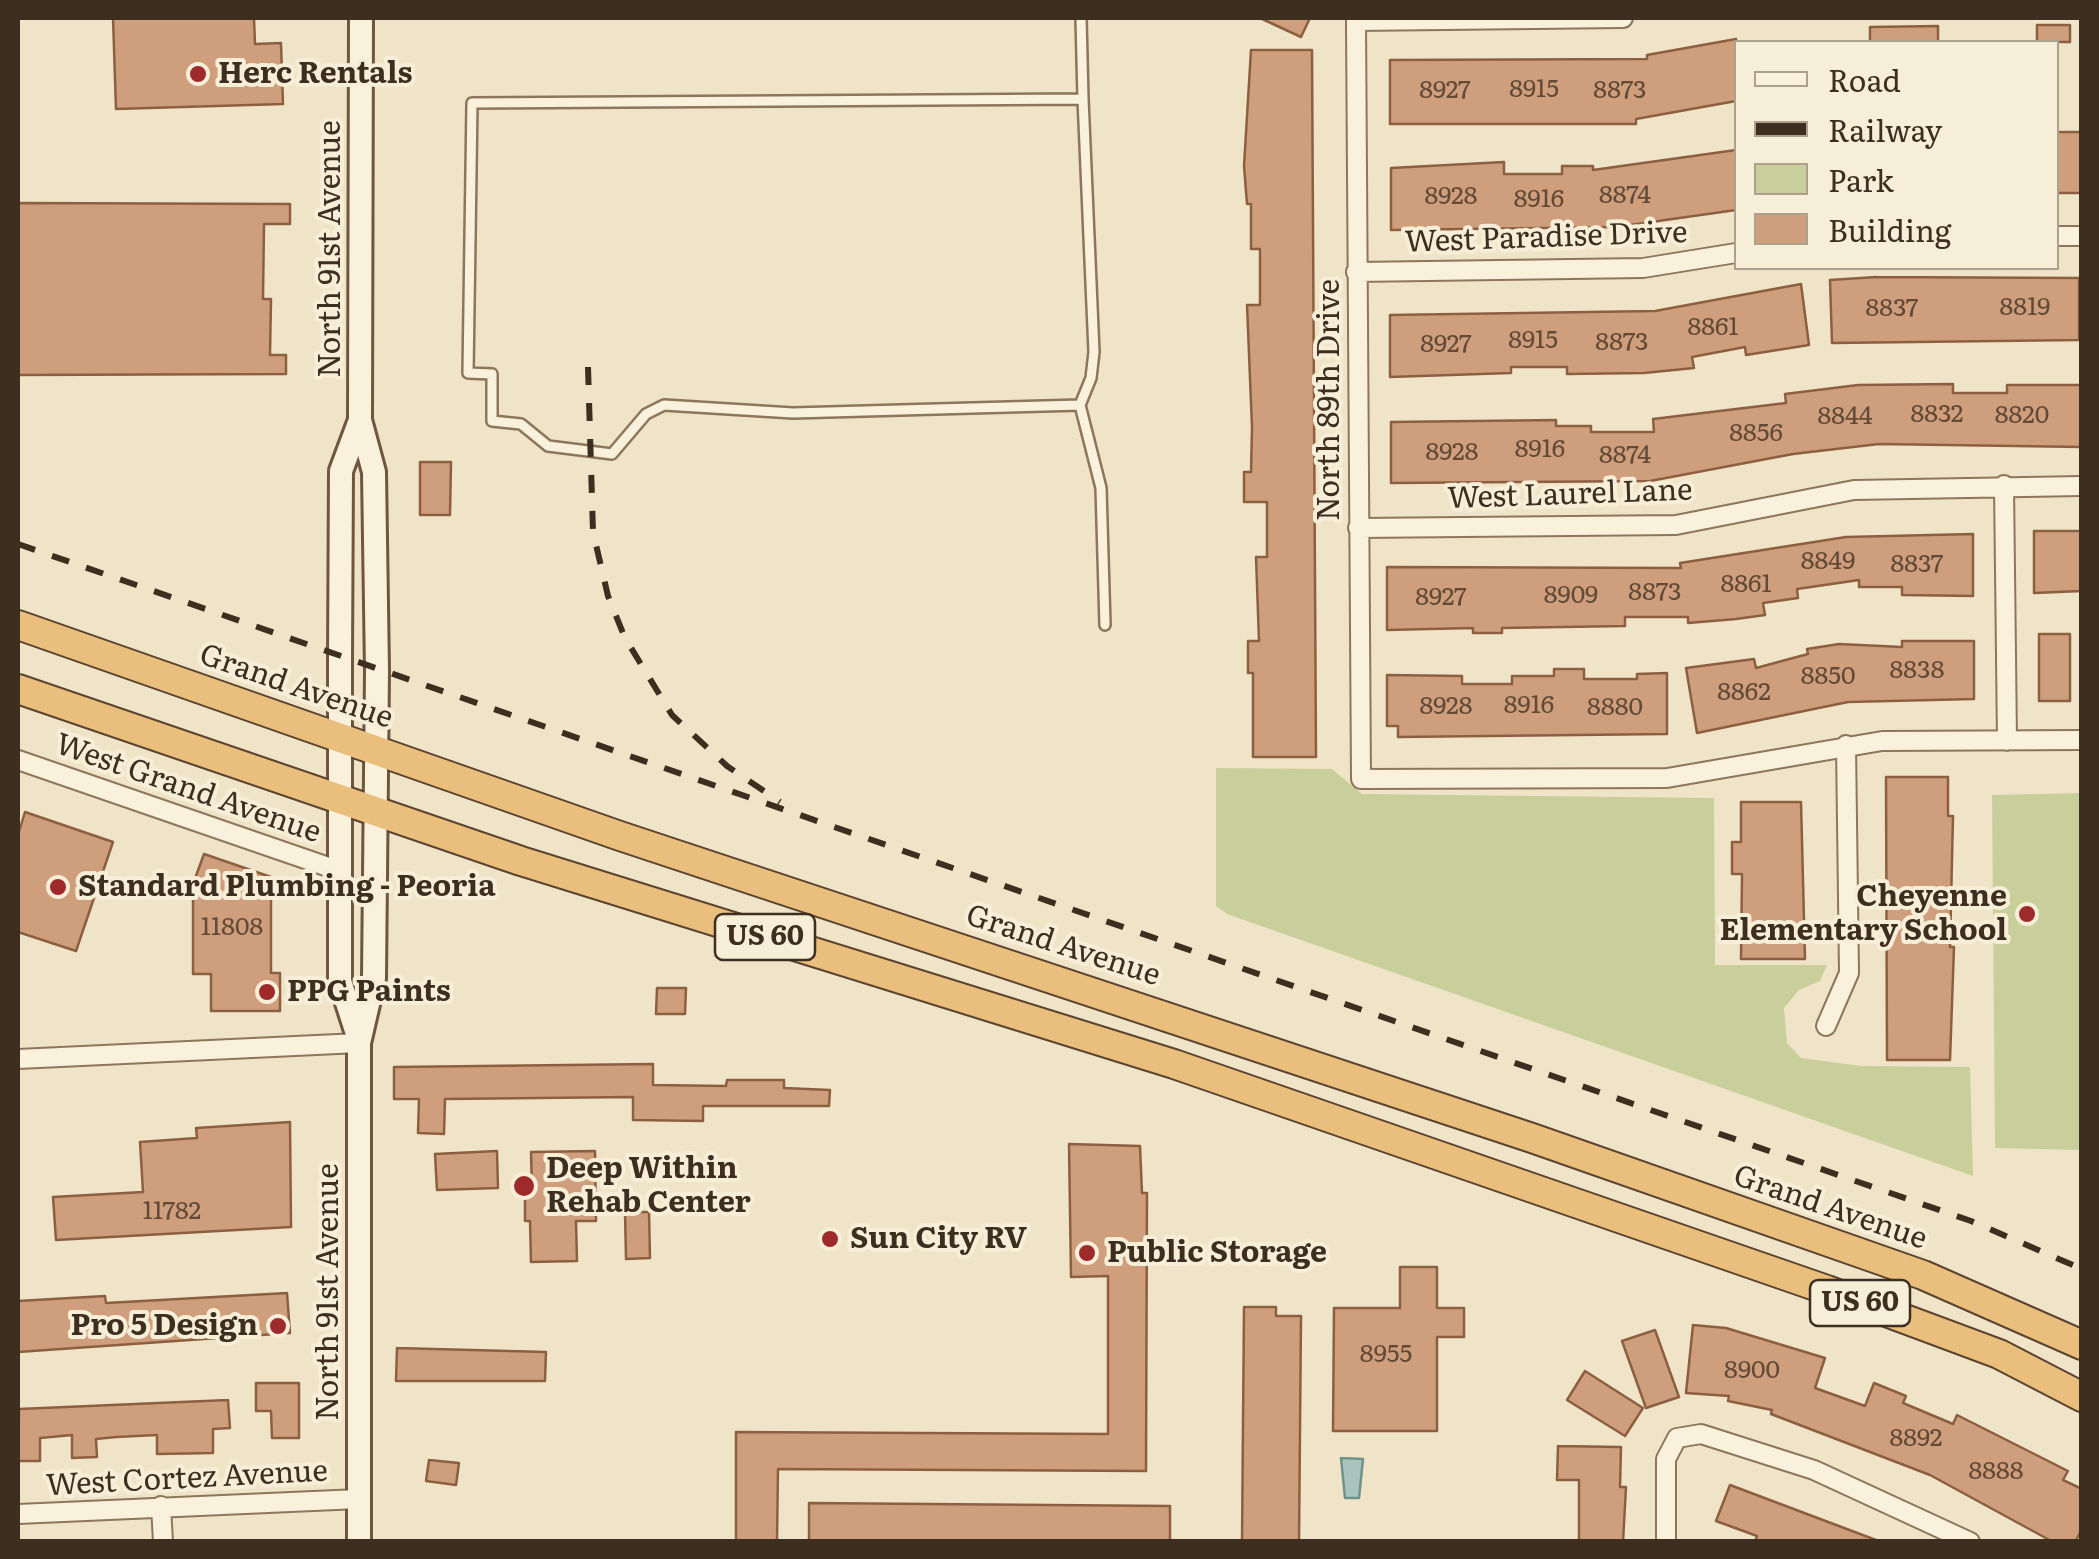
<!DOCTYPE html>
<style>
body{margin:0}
#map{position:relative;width:2099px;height:1559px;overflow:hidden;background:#f0e4c8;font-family:Literata,serif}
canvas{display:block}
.frame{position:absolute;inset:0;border:20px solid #3d2e20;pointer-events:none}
.legend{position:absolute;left:1734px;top:40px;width:325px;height:230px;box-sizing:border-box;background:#f7eed8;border:2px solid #ada18e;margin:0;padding:12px 18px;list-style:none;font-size:30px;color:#3d2e20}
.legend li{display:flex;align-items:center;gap:20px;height:50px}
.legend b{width:50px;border:2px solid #ada18e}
</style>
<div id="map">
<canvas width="2099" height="1559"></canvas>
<div class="frame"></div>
<ul class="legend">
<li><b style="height:12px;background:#faf1dc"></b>Road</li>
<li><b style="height:12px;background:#3d2e20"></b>Railway</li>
<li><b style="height:28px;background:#c9cf9b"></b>Park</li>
<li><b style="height:28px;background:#cf9f7d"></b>Building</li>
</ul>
</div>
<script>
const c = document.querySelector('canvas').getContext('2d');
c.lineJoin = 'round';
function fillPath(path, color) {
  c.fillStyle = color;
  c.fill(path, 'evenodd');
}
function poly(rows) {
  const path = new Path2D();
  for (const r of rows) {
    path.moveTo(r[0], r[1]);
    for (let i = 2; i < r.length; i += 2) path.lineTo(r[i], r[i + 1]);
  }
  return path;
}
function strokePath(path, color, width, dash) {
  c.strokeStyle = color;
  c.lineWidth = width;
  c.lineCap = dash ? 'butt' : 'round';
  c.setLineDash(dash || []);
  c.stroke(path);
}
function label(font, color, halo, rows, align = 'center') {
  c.font = font + ' Literata,serif';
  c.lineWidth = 8;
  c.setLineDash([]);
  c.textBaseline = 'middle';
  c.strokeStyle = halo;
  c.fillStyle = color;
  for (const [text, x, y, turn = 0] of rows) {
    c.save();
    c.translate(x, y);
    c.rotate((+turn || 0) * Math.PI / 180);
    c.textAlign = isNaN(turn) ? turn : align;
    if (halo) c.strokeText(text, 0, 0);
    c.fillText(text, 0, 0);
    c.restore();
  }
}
fillPath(poly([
 [1216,768,1332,769,1362,794,1714,798,1715,965,1827,965,1820,981,1799,990,1784,1008,1787,1043,1801,1058,1861,1066,1970,1067,1973,1176,1227,914,1216,906],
 [2081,793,2081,1150,1995,1148,1992,795]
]), '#c9cf9b');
const water = poly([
 [1341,1458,1363,1459,1359,1498,1345,1498,1341,1458]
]);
fillPath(water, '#a9c4bc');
strokePath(water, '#6f938a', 2.5);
const building = poly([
 [113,18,254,18,255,44,281,43,283,104,116,109,113,18],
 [1260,18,1310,18,1301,37,1260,18],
 [2037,25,2070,25,2070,42,2037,42,2037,25],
 [1938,26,1938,42,1870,42,1870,27,1938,26],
 [1736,39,1736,101,1636,119,1636,124,1390,124,1390,60,1647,59,1647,55,1736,39],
 [1251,50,1312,50,1316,757,1253,757,1253,673,1248,673,1248,641,1259,641,1256,557,1267,557,1267,502,1244,502,1244,472,1251,472,1252,427,1247,305,1260,305,1260,249,1251,249,1251,204,1247,204,1244,166,1251,50],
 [2056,132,2082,132,2082,193,2056,193,2056,132],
 [1736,150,1736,210,1616,227,1391,230,1391,168,1504,162,1504,174,1562,174,1562,166,1593,166,1593,170,1736,150],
 [18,203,290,204,290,224,264,224,263,299,271,299,270,355,286,355,286,374,18,375,18,203],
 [1876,277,2079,278,2079,340,1832,343,1830,280,1876,277],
 [1801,284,1809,345,1746,355,1745,347,1692,357,1694,368,1644,373,1567,374,1567,367,1511,367,1511,373,1390,377,1390,315,1655,311,1801,284],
 [1953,384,1953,393,2007,393,2007,385,2082,385,2082,447,1879,444,1793,454,1650,481,1391,483,1391,422,1556,420,1556,426,1591,426,1591,432,1654,432,1653,419,1786,403,1785,394,1858,385,1953,384],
 [420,462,451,462,450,515,420,515,420,462],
 [2034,531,2082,531,2082,591,2034,593,2034,531],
 [1973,534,1973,596,1902,595,1902,587,1859,587,1859,580,1797,589,1798,598,1763,603,1765,615,1736,619,1688,623,1688,617,1625,617,1625,626,1502,628,1502,633,1473,633,1473,628,1387,630,1387,567,1681,568,1680,563,1846,537,1973,534],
 [2039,634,2070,634,2070,701,2039,701,2039,634],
 [1902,641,1974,641,1974,699,1848,702,1697,733,1686,668,1754,659,1756,668,1808,654,1807,649,1839,644,1902,647,1902,641],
 [1554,669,1584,669,1584,679,1637,679,1637,674,1667,673,1667,734,1398,737,1398,726,1387,726,1387,675,1462,676,1462,684,1512,684,1512,676,1554,676,1554,669],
 [1886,777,1948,777,1948,816,1953,816,1950,947,1954,947,1950,1060,1887,1060,1886,777],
 [1741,802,1801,802,1805,959,1741,959,1742,874,1732,874,1732,842,1741,842,1741,802],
 [25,812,113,842,76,951,18,932,18,835,25,812],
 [204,854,271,877,271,973,280,973,280,1011,211,1011,211,974,193,974,193,884,204,854],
 [657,988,686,988,685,1014,656,1014,657,988],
 [653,1064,653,1085,726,1086,727,1080,784,1080,784,1088,830,1090,829,1106,703,1106,703,1121,633,1120,633,1097,445,1099,444,1134,418,1133,419,1099,394,1099,394,1067,653,1064],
 [290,1122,291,1227,56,1240,53,1197,143,1192,140,1142,197,1138,196,1128,290,1122],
 [1069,1144,1140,1146,1142,1193,1147,1193,1146,1471,778,1469,777,1542,736,1542,736,1432,1108,1434,1108,1276,1071,1277,1069,1144],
 [497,1151,498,1188,437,1190,435,1154,497,1151],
 [595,1151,596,1221,576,1221,577,1261,531,1262,530,1221,525,1221,525,1191,532,1191,531,1152,595,1151],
 [625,1212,649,1212,650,1258,626,1259,625,1212],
 [1400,1267,1437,1267,1437,1308,1464,1308,1464,1337,1437,1337,1437,1431,1333,1431,1334,1308,1400,1308,1400,1267],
 [287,1293,290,1333,18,1352,18,1301,105,1296,106,1303,287,1293],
 [1244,1307,1276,1307,1276,1316,1301,1316,1299,1542,1242,1542,1244,1307],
 [1693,1325,1726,1328,1825,1358,1815,1388,1865,1406,1874,1383,1906,1396,1903,1403,1953,1424,1957,1415,2068,1471,2063,1480,2082,1489,2082,1529,2075,1542,2053,1542,1930,1475,1771,1414,1772,1410,1728,1401,1729,1396,1686,1393,1693,1325],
 [1655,1330,1679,1397,1646,1408,1622,1341,1655,1330],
 [397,1348,546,1352,545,1381,396,1381,397,1348],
 [1585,1371,1643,1408,1625,1436,1567,1400,1585,1371],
 [256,1383,299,1383,299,1438,272,1438,271,1411,256,1411,256,1383],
 [228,1400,230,1428,213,1429,213,1453,157,1454,157,1435,116,1437,96,1439,97,1457,72,1458,72,1435,40,1438,40,1461,18,1461,19,1409,228,1400],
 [1558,1446,1621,1447,1620,1487,1626,1487,1623,1542,1579,1542,1579,1480,1557,1480,1558,1446],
 [429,1460,459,1463,456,1485,426,1481,429,1460],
 [1730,1485,1876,1540,1876,1542,1755,1542,1757,1536,1716,1521,1730,1485],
 [809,1503,1170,1506,1170,1542,809,1542,809,1503]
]);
fillPath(building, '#cf9f7d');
strokePath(building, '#8d5f41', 2.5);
const service = poly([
 [1081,18,1083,99,472,103,468,373,492,374,492,421,521,424,548,446,612,454,646,414,664,405,793,413,1080,405,1091,378,1094,352,1083,99],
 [1080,405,1101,488,1105,625]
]);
const minor = poly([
 [1623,18,1356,21,1361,779,1667,778,1882,741,2082,740],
 [2056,236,2082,236],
 [1356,272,1643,268,1736,253],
 [2004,485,2007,741],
 [1358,528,1676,525,1854,490,2082,486],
 [18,760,340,871],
 [1826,1026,1849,973,1846,745],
 [18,1059,359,1043],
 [161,1506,163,1542],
 [18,1514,359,1499],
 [1666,1542,1666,1459,1677,1438,1701,1434,1814,1470,1970,1542]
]);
const secondary = poly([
 [359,1040,340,981,340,659,341,471,360,420],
 [359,1542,359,1043,374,978,377,671,374,472,360,420,361,18]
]);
const trunk = poly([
 [18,625,620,836,1532,1138,1923,1275,2082,1345],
 [18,689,521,861,1174,1064,1827,1290,1999,1354,2082,1397]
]);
strokePath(service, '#8d765c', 14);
strokePath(minor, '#8d765c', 22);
strokePath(secondary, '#6f573f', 28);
strokePath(trunk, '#5b4430', 32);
strokePath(service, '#faf1dc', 9);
strokePath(minor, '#faf1dc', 18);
strokePath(secondary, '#faf1dc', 22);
strokePath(trunk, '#eabe7c', 28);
strokePath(poly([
 [588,367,593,532,608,596,625,638,672,715,727,766,780,802],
 [18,544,1971,1221,2082,1269]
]), '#3d2e20', 6, [18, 18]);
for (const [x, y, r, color] of [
 [198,74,10,"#9e2a2b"],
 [58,887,10,"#9e2a2b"],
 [2027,914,10,"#9e2a2b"],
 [267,992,10,"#9e2a2b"],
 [524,1186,12,"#9e2a2b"],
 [830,1239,10,"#9e2a2b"],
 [1087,1253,10,"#9e2a2b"],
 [278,1326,10,"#9e2a2b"]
]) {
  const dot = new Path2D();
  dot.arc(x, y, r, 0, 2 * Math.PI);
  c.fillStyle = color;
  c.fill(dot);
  strokePath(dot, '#f7eed8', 4);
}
label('25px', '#624a37', null, [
 ["8915",1534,90],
 ["8927",1445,91],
 ["8873",1620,91],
 ["8874",1625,196],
 ["8928",1451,197],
 ["8916",1539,200],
 ["8819",2025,308],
 ["8837",1892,309],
 ["8861",1713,328],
 ["8915",1533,341],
 ["8873",1622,343],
 ["8927",1446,345],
 ["8832",1937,415],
 ["8820",2022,416],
 ["8844",1845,417],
 ["8856",1756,434],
 ["8916",1540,450],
 ["8928",1452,453],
 ["8874",1625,456],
 ["8849",1828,562],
 ["8837",1917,565],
 ["8861",1746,585],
 ["8873",1655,593],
 ["8909",1571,596],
 ["8927",1441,598],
 ["8838",1917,671],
 ["8850",1828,677],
 ["8862",1744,693],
 ["8916",1529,706],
 ["8928",1446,707],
 ["8880",1615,708],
 ["11808",232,928],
 ["11782",172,1212],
 ["8955",1386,1355],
 ["8900",1752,1371],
 ["8892",1916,1439],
 ["8888",1996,1472]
]);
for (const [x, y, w] of [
 [765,937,100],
 [1860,1303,100]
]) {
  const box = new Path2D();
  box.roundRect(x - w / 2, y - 23, w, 46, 8);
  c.fillStyle = '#f7eed8';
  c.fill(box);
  strokePath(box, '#3d2e20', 2.5);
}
label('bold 28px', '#3d2e20', null, [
 ["US 60",765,937],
 ["US 60",1860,1303]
]);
label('bold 30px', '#3d2e20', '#f7eed8', [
 ["Herc Rentals",218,74],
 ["Standard Plumbing - Peoria",78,887],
 ["Cheyenne",2007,897,"right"],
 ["Elementary School",2007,931,"right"],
 ["PPG Paints",287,992],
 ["Deep Within",546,1169],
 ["Rehab Center",546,1203],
 ["Sun City RV",850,1239],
 ["Public Storage",1107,1253],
 ["Pro 5 Design",258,1326,"right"]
], 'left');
label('30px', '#3d2e20', '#f7eed8', [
 ["West Paradise Drive",1546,238,-2],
 ["North 91st Avenue",331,249,-90],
 ["North 89th Drive",1330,400,-90],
 ["West Laurel Lane",1570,495,-2],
 ["Grand Avenue",296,687,19],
 ["West Grand Avenue",188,789,19],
 ["Grand Avenue",1063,946,18],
 ["Grand Avenue",1830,1208,19],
 ["North 91st Avenue",329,1292,-90],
 ["West Cortez Avenue",187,1479,-3]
]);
</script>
